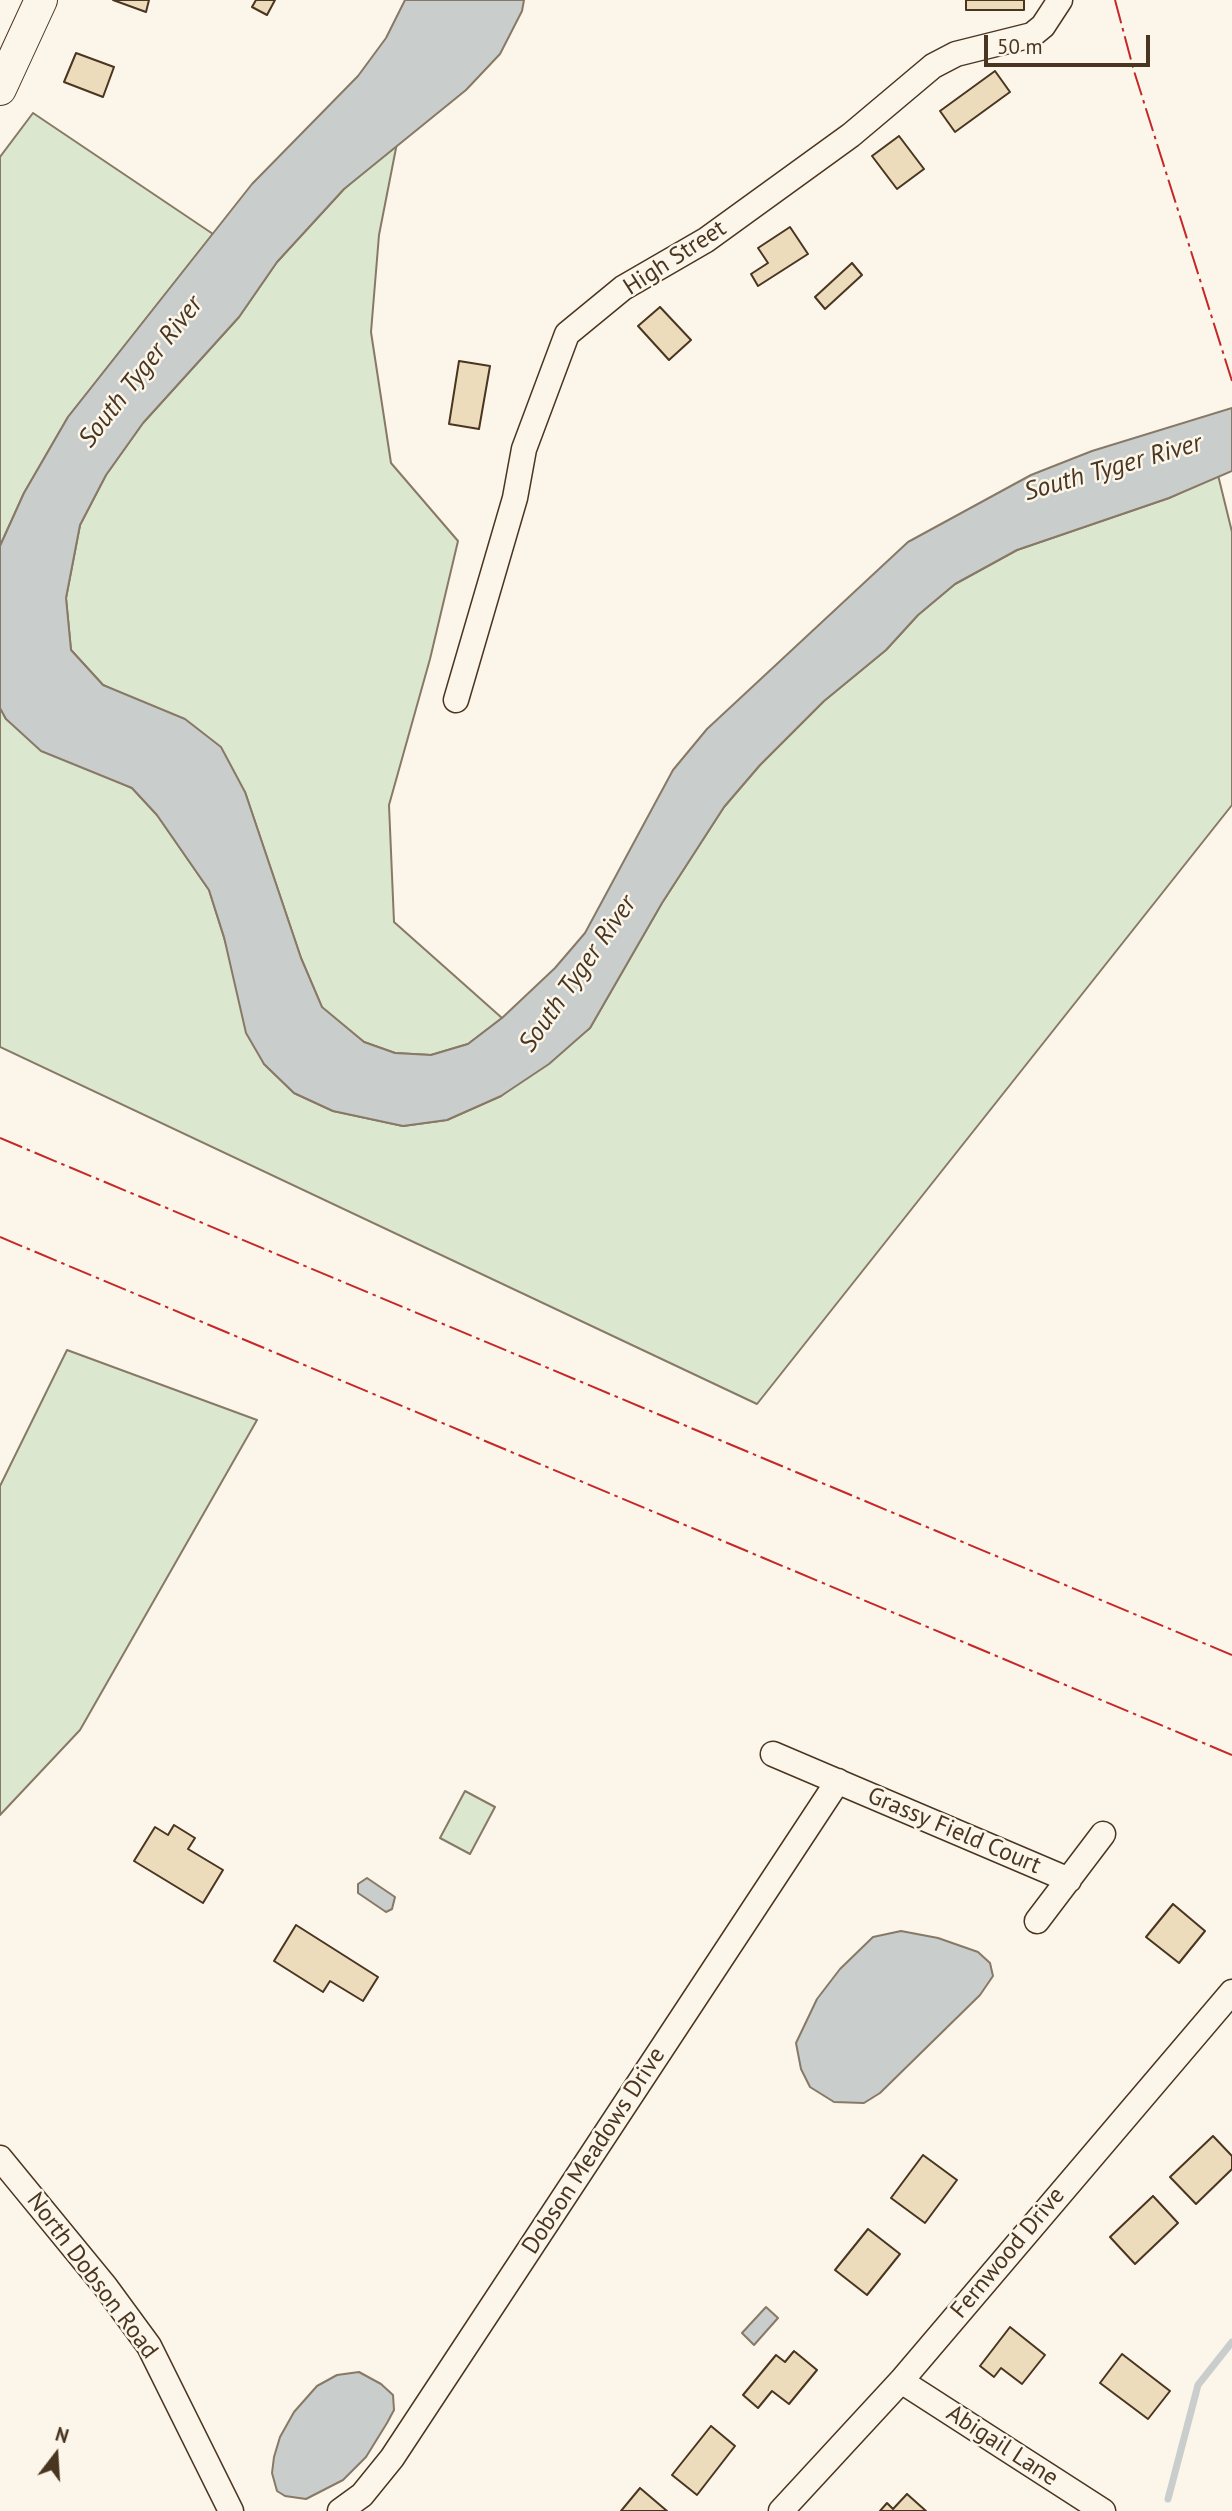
<!DOCTYPE html>
<style>
body{margin:0}
#map{position:relative;width:1232px;height:2511px;overflow:hidden;background:#fbf6e9;font-family:"PT Sans",sans-serif}
canvas{display:block}
.north{position:absolute;left:21px;top:2420px;width:70px;height:70px;-webkit-text-stroke:5px #fbf6e9;paint-order:stroke;rotate:17deg;font-size:19px;font-weight:700;line-height:28px;text-align:center;color:#4a3520}
.north::after{content:'';display:block;margin:auto;width:24px;height:32px;background:#4a3520;clip-path:polygon(50% 0,100% 100%,50% 72%,0 100%)}
.scale{position:absolute;left:984px;top:35px;width:166px;height:32px;box-sizing:border-box;border:4px solid #4a3520;border-top:0;padding-left:9px;font-size:21px;line-height:24px;white-space:nowrap;color:#4a3520;-webkit-text-stroke:5px #fbf6e9;paint-order:stroke}
</style>
<div id="map">
<canvas width="1232" height="2511"></canvas>
<div class="north">N</div>
<div class="scale">50 m</div>
</div>
<script>
const c = document.querySelector('canvas').getContext('2d');
c.lineJoin = 'round';
function fillPath(path, color) {
  c.fillStyle = color;
  c.fill(path, 'evenodd');
}
function poly(rows) {
  const path = new Path2D();
  for (const r of rows) {
    path.moveTo(r[0], r[1]);
    for (let i = 2; i < r.length; i += 2) path.lineTo(r[i], r[i + 1]);
  }
  return path;
}
function strokePath(path, color, width, dash) {
  c.strokeStyle = color;
  c.lineWidth = width;
  c.lineCap = dash ? 'butt' : 'round';
  c.setLineDash(dash || []);
  c.stroke(path);
}
function label(font, color, halo, rows, align = 'center') {
  c.font = font + ' "PT Sans",sans-serif';
  c.lineWidth = 5;
  c.setLineDash([]);
  c.textBaseline = 'middle';
  c.strokeStyle = halo;
  c.fillStyle = color;
  for (const [text, x, y, turn = 0] of rows) {
    c.save();
    c.translate(x, y);
    c.rotate((+turn || 0) * Math.PI / 180);
    c.textAlign = isNaN(turn) ? turn : align;
    if (halo) c.strokeText(text, 0, 0);
    c.fillText(text, 0, 0);
    c.restore();
  }
}
const green = poly([
 [33,113,213,234,68,417,24,493,0,546,0,157,33,113],
 [397,143,379,235,371,332,391,463,458,541,430,659,389,805,394,922,502,1018,468,1044,431,1055,395,1053,364,1042,322,1008,301,958,245,792,142,704,103,685,71,650,66,598,80,525,106,475,143,423,239,317,277,262,344,189,397,143],
 [1218,475,1232,532,1232,805,757,1404,0,1047,0,708,6,719,89,768,132,788,157,815,209,890,264,1064,294,1093,333,1111,403,1126,447,1120,501,1096,590,1028,662,903,724,807,760,765,824,701,886,650,918,615,955,584,1017,550,1169,498,1218,475],
 [67,1350,257,1420,80,1730,0,1815,0,1486,67,1350],
 [465,1791,495,1807,470,1854,440,1838,465,1791]
]);
fillPath(green, '#dce7d0');
strokePath(green, '#887966', 2);
const water = poly([
 [405,0,524,0,522,11,500,54,466,90,344,189,277,262,239,317,143,423,106,475,80,525,66,598,71,650,103,685,185,719,221,747,245,792,301,958,322,1007,364,1042,395,1053,431,1055,468,1044,502,1018,555,968,585,933,673,770,707,729,908,542,1031,475,1092,451,1232,408,1232,471,1169,498,1017,550,955,584,918,615,886,650,824,701,760,765,724,807,662,903,590,1028,549,1064,501,1096,447,1120,403,1126,333,1111,294,1093,264,1064,246,1033,224,937,209,890,157,815,132,788,41,751,6,719,0,708,0,546,24,493,68,417,252,184,358,76,386,38,405,0],
 [367,1878,395,1897,392,1909,386,1912,358,1893,358,1884,367,1878],
 [901,1931,938,1938,978,1952,990,1963,993,1976,980,1995,880,2093,864,2103,834,2102,810,2087,801,2069,796,2043,817,1999,840,1969,873,1937,901,1931],
 [766,2307,778,2318,754,2345,742,2333,766,2307],
 [359,2372,381,2384,393,2395,394,2410,387,2423,366,2457,343,2480,306,2499,285,2496,277,2491,272,2473,274,2457,280,2437,294,2412,317,2386,337,2375,359,2372]
]);
fillPath(water, '#c9cecd');
strokePath(water, '#887966', 2);
strokePath(poly([
 [1168,2499,1198,2385,1232,2342]
]), '#c9cecd', 7);
const building = poly([
 [113,0,149,0,146,12,113,0],
 [256,0,275,0,267,15,252,7,256,0],
 [966,0,1024,0,1024,10,966,10,966,0],
 [76,53,114,67,103,97,64,82,76,53],
 [995,71,1010,92,955,132,940,111,995,71],
 [899,136,924,169,897,189,872,156,899,136],
 [790,227,808,254,758,286,751,274,768,263,758,248,790,227],
 [852,263,862,275,825,309,815,297,852,263],
 [660,307,691,340,669,360,638,326,660,307],
 [459,361,490,366,479,429,449,424,459,361],
 [174,1825,195,1838,188,1849,223,1870,203,1903,134,1861,155,1827,168,1835,174,1825],
 [1173,1904,1205,1931,1179,1963,1146,1937,1173,1904],
 [296,1925,378,1977,363,2001,330,1981,323,1992,274,1961,296,1925],
 [1213,2136,1232,2156,1232,2169,1196,2204,1170,2177,1213,2136],
 [923,2155,957,2180,925,2223,891,2198,923,2155],
 [1153,2196,1178,2223,1135,2264,1110,2237,1153,2196],
 [868,2229,900,2254,867,2295,835,2270,868,2229],
 [1010,2327,1045,2355,1022,2384,1001,2368,994,2377,980,2366,1010,2327],
 [794,2351,817,2370,789,2404,772,2391,758,2408,743,2395,776,2355,785,2362,794,2351],
 [1122,2354,1170,2391,1148,2419,1100,2383,1122,2354],
 [711,2426,735,2446,697,2495,672,2475,711,2426],
 [640,2488,667,2511,621,2511,640,2488],
 [907,2494,926,2511,880,2511,887,2503,893,2509,907,2494]
]);
fillPath(building, '#ecdcbc');
strokePath(building, '#4a3520', 2);
const minor = poly([
 [456,700,515,498,524,449,567,334,623,288,706,240,851,135,933,66,956,54,1032,35,1043,26,1060,0],
 [773,1754,1069,1880],
 [1037,1921,1103,1834],
 [0,2158,105,2286,149,2346,231,2511],
 [901,2381,1103,2511],
 [340,2511,362,2495,392,2458,838,1781],
 [781,2511,901,2381,1232,1992]
]);
const major = poly([
 [0,89,41,0]
]);
strokePath(minor, '#4a3520', 27);
strokePath(major, '#4a3520', 34);
strokePath(minor, '#fbf6e9', 24);
strokePath(major, '#fbf6e9', 32);
strokePath(poly([
 [1115,0,1134,71,1232,381],
 [0,1138,1232,1655],
 [0,1237,1232,1755]
]), '#c62828', 2, [24, 5, 3.5, 5]);
label('24px', '#4a3520', '#fbf6e9', [
 ["High Street",675,258,-33],
 ["Grassy Field Court",954,1831,23],
 ["Dobson Meadows Drive",594,2151,-57],
 ["Fernwood Drive",1008,2253,-50],
 ["North Dobson Road",92,2276,53],
 ["Abigail Lane",1002,2446,33]
]);
label('italic 26px', '#4a3520', '#fbf6e9', [
 ["South Tyger River",141,372,-52],
 ["South Tyger River",1113,468,-16],
 ["South Tyger River",578,974,-55]
]);
</script>
